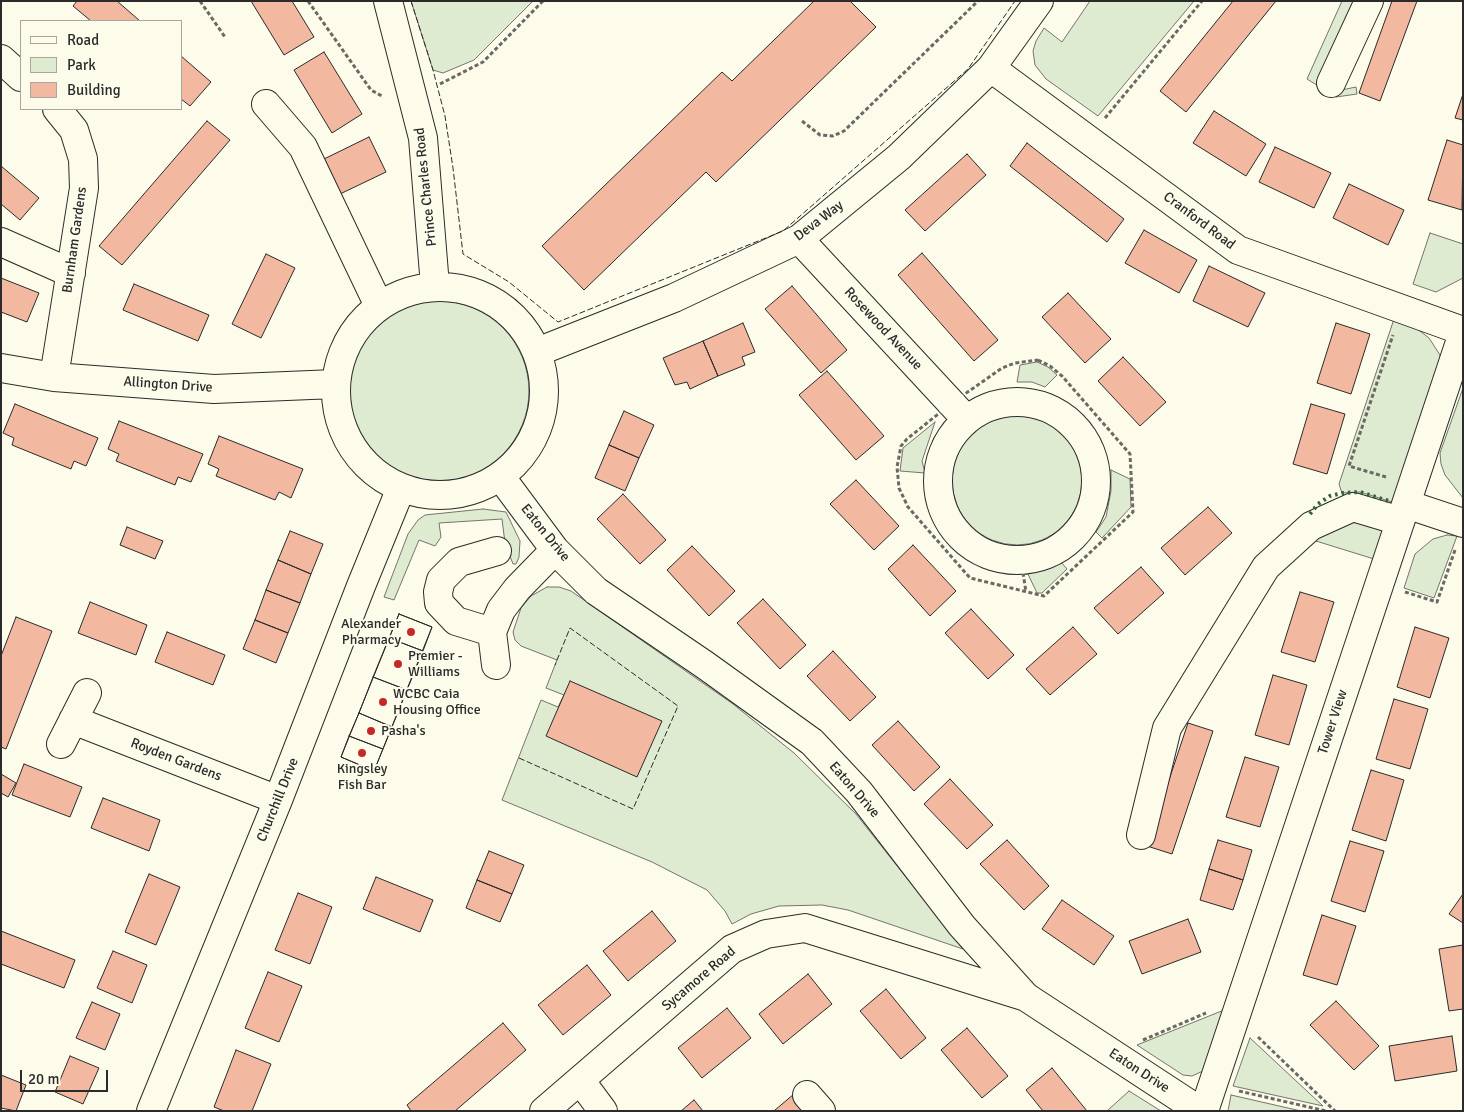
<!DOCTYPE html>
<style>
body{margin:0}
#map{position:relative;width:1464px;height:1112px;overflow:hidden;background:#fdfbea;font-family:Signika,sans-serif}
canvas{display:block}
.frame{position:absolute;inset:0;border:2px solid #2b2b2b;pointer-events:none}
.legend{position:absolute;left:20px;top:20px;width:162px;height:90px;box-sizing:border-box;background:#fdfbea;border:1px solid #a9a89e;margin:0;padding:6px 9px;list-style:none;font-size:15px;color:#2b2b2b}
.legend li{display:flex;align-items:center;gap:10px;height:25px}
.legend b{width:25px;border:1px solid #a9a89e}
.scale{position:absolute;left:20px;top:1070px;width:88px;height:22px;box-sizing:border-box;border:2px solid #2b2b2b;border-top:0;padding-left:6px;font-size:15px;line-height:18px;white-space:nowrap;color:#2b2b2b;-webkit-text-stroke:4px #fdfbea;paint-order:stroke}
</style>
<div id="map">
<canvas width="1464" height="1112"></canvas>
<div class="frame"></div>
<ul class="legend">
<li><b style="height:6px;background:#fdfbea"></b>Road</li>
<li><b style="height:14px;background:#deebd1"></b>Park</li>
<li><b style="height:14px;background:#f2b8a0"></b>Building</li>
</ul>
<div class="scale">20 m</div>
</div>
<script>
const c = document.querySelector('canvas').getContext('2d');
c.lineJoin = 'round';
function fillPath(path, color) {
  c.fillStyle = color;
  c.fill(path, 'evenodd');
}
function poly(rows) {
  const path = new Path2D();
  for (const r of rows) {
    if (r.length === 3) {
      path.moveTo(r[0] + r[2], r[1]);
      path.arc(r[0], r[1], r[2], 0, 2 * Math.PI);
      continue;
    }
    path.moveTo(r[0], r[1]);
    for (let i = 2; i < r.length; i += 2) path.lineTo(r[i], r[i + 1]);
  }
  return path;
}
function strokePath(path, color, width, dash) {
  c.strokeStyle = color;
  c.lineWidth = width;
  c.lineCap = dash ? 'butt' : 'round';
  c.setLineDash(dash || []);
  c.stroke(path);
}
function label(font, color, halo, rows, align = 'center') {
  c.font = font + ' Signika,sans-serif';
  c.lineWidth = 4;
  c.setLineDash([]);
  c.textBaseline = 'middle';
  c.strokeStyle = halo;
  c.fillStyle = color;
  for (const [text, x, y, turn = 0] of rows) {
    c.save();
    c.translate(x, y);
    c.rotate((+turn || 0) * Math.PI / 180);
    c.textAlign = isNaN(turn) ? turn : align;
    if (halo) c.strokeText(text, 0, 0);
    c.fillText(text, 0, 0);
    c.restore();
  }
}
const green = poly([
 [411,1,533,1,474,60,443,73,433,70,411,1],
 [1090,1,1194,1,1098,116,1046,79,1035,65,1033,51,1036,41,1044,28,1062,42,1090,1],
 [1342,1,1357,1,1350,24,1318,78,1337,91,1356,87,1357,94,1336,97,1307,79,1342,1],
 [1430,233,1463,244,1463,278,1436,292,1413,284,1430,233],
 [439,391,90],
 [1394,319,1412,325,1429,338,1440,355,1441,372,1407,477,1401,475,1392,502,1360,492,1342,493,1339,484,1394,319],
 [1037,362,1048,367,1057,375,1045,387,1032,382,1017,382,1020,365,1037,362],
 [1463,388,1463,498,1445,475,1441,464,1440,453,1463,388],
 [1017,480,65],
 [935,422,922,461,925,473,900,471,903,448,935,422],
 [1111,470,1130,479,1131,507,1102,538,1096,532,1106,517,1111,491,1111,470],
 [483,509,506,512,520,541,519,557,516,564,513,564,505,543,502,519,439,523,441,537,435,546,419,540,394,600,384,597,408,534,418,520,425,515,483,509],
 [1355,512,1386,522,1374,559,1316,541,1320,529,1355,512],
 [1447,535,1457,536,1434,598,1404,588,1415,554,1433,539,1447,535],
 [1061,562,1067,569,1042,593,1037,593,1026,570,1061,562],
 [547,587,559,587,571,591,733,704,794,753,856,814,963,949,848,910,822,905,779,906,751,914,732,924,725,911,707,890,652,862,502,800,541,700,558,707,564,695,546,688,557,660,521,646,515,640,513,632,521,608,531,596,547,587],
 [1234,1006,1203,1071,1192,1076,1183,1075,1137,1045,1234,1006],
 [1250,1038,1323,1106,1233,1086,1250,1038],
 [1129,1091,1161,1111,1107,1111,1129,1091],
 [1231,1095,1301,1111,1228,1111,1231,1095]
]);
fillPath(green, '#deebd1');
strokePath(green, '#74746e', 1);
const building = poly([
 [77,1,117,1,140,21,91,21,73,6,77,1],
 [251,1,292,1,314,37,284,55,251,1],
 [814,1,850,1,876,27,716,182,706,172,584,290,542,246,722,72,732,81,814,1],
 [1233,1,1276,1,1186,112,1160,91,1233,1],
 [1392,1,1417,1,1380,101,1359,93,1392,1],
 [324,52,362,114,332,133,294,70,324,52],
 [181,56,211,82,190,106,181,99,181,56],
 [1463,94,1463,120,1455,118,1463,94],
 [1214,111,1266,144,1246,176,1193,143,1214,111],
 [207,121,230,140,122,265,99,246,207,121],
 [369,137,386,172,340,194,324,159,369,137],
 [1447,140,1463,145,1462,210,1428,200,1447,140],
 [1027,143,1124,219,1107,242,1010,166,1027,143],
 [1275,147,1331,173,1314,208,1259,182,1275,147],
 [967,154,986,175,925,231,905,210,967,154],
 [1,166,39,198,20,220,1,204,1,166],
 [1349,184,1404,210,1388,245,1333,218,1349,184],
 [1144,230,1197,260,1179,293,1125,263,1144,230],
 [922,253,998,340,974,361,898,275,922,253],
 [266,254,295,268,261,338,232,324,266,254],
 [1209,266,1265,293,1248,327,1193,301,1209,266],
 [1,278,39,293,27,322,1,312,1,278],
 [134,284,209,315,198,341,123,310,134,284],
 [792,286,847,350,821,373,765,309,792,286],
 [1068,293,1111,339,1085,363,1042,317,1068,293],
 [743,323,755,352,742,357,745,365,718,376,703,341,743,323],
 [1336,323,1370,334,1351,394,1317,383,1336,323],
 [703,341,718,376,690,389,687,382,675,385,663,358,703,341],
 [1123,357,1166,402,1140,426,1098,381,1123,357],
 [827,371,884,436,856,460,799,395,827,371],
 [15,404,98,438,86,466,74,461,71,469,12,445,14,438,3,433,15,404],
 [1311,404,1345,414,1327,474,1293,464,1311,404],
 [624,411,654,425,639,458,609,445,624,411],
 [119,421,203,454,191,482,178,477,175,485,116,461,119,454,108,449,119,421],
 [219,436,303,469,291,498,279,492,275,500,216,476,219,469,208,464,219,436],
 [609,445,639,458,625,491,595,478,609,445],
 [856,480,899,526,874,550,830,504,856,480],
 [623,494,666,540,640,564,597,519,623,494],
 [1208,507,1232,533,1185,575,1161,548,1208,507],
 [127,527,163,541,155,559,120,545,127,527],
 [290,531,323,544,311,574,278,560,290,531],
 [913,545,956,591,930,616,888,569,913,545],
 [692,546,735,591,709,616,667,570,692,546],
 [278,560,311,574,300,603,266,590,278,560],
 [1141,567,1164,593,1118,634,1094,608,1141,567],
 [266,590,300,603,288,633,255,620,266,590],
 [1300,592,1334,602,1315,662,1281,652,1300,592],
 [763,599,806,645,780,669,737,623,763,599],
 [90,602,147,625,136,655,78,633,90,602],
 [971,609,1014,655,988,679,945,633,971,609],
 [399,614,432,627,374,771,341,757,399,614],
 [399,614,432,627,423,651,389,638,399,614],
 [16,617,52,631,6,749,1,747,1,656,16,617],
 [255,620,288,633,276,663,243,649,255,620],
 [1073,627,1097,654,1050,695,1026,669,1073,627],
 [1415,627,1449,638,1430,698,1397,687,1415,627],
 [167,632,225,655,213,685,155,662,167,632],
 [389,638,423,651,407,690,373,677,389,638],
 [833,651,876,697,850,721,807,676,833,651],
 [1273,675,1307,685,1289,745,1255,735,1273,675],
 [373,677,407,690,392,727,359,713,373,677],
 [570,681,662,721,637,777,546,736,570,681],
 [1394,699,1428,709,1410,769,1376,759,1394,699],
 [359,713,392,727,383,749,349,736,359,713],
 [898,721,940,767,914,791,872,745,898,721],
 [1188,723,1213,731,1172,854,1147,846,1188,723],
 [349,736,383,749,374,771,341,757,349,736],
 [1245,757,1279,767,1260,827,1226,817,1245,757],
 [24,764,82,787,70,817,12,795,24,764],
 [1371,770,1404,780,1386,841,1352,830,1371,770],
 [1,774,16,783,8,797,1,793,1,774],
 [950,779,993,825,967,849,924,804,950,779],
 [103,798,160,820,149,851,91,828,103,798],
 [1007,840,1049,886,1024,910,980,864,1007,840],
 [1218,840,1252,850,1243,880,1209,869,1218,840],
 [1350,841,1384,851,1365,912,1331,901,1350,841],
 [489,851,524,865,512,894,477,880,489,851],
 [1209,869,1243,880,1233,910,1200,900,1209,869],
 [149,874,180,887,156,945,125,932,149,874],
 [376,877,433,900,420,932,363,909,376,877],
 [477,880,512,894,500,922,466,908,477,880],
 [298,893,332,907,310,964,275,950,298,893],
 [1463,894,1463,923,1449,914,1463,894],
 [1062,900,1114,936,1094,965,1042,929,1062,900],
 [652,911,676,941,628,981,603,951,652,911],
 [1322,915,1356,926,1337,985,1303,975,1322,915],
 [1188,919,1201,952,1142,974,1129,941,1188,919],
 [1,931,75,960,64,988,1,964,1,931],
 [1463,945,1463,1009,1449,1011,1439,949,1463,945],
 [113,951,147,965,132,1003,97,988,113,951],
 [587,965,611,995,563,1035,538,1005,587,965],
 [268,972,302,986,279,1042,245,1028,268,972],
 [808,974,832,1004,783,1044,759,1014,808,974],
 [886,989,926,1038,901,1059,860,1011,886,989],
 [1336,1001,1379,1046,1354,1070,1310,1025,1336,1001],
 [92,1002,120,1014,105,1050,76,1038,92,1002],
 [727,1008,751,1038,702,1078,678,1048,727,1008],
 [503,1023,526,1050,455,1111,411,1111,407,1105,503,1023],
 [967,1028,1008,1076,982,1098,941,1050,967,1028],
 [1452,1036,1457,1071,1395,1081,1389,1046,1452,1036],
 [236,1050,271,1064,252,1111,224,1111,214,1107,236,1050],
 [70,1056,99,1068,83,1104,55,1092,70,1056],
 [1052,1068,1087,1111,1043,1111,1026,1090,1052,1068],
 [1,1075,26,1085,16,1111,1,1108,1,1075],
 [794,1094,808,1111,776,1111,775,1110,794,1094],
 [694,1100,703,1111,681,1111,694,1100]
]);
fillPath(building, '#f2b8a0');
strokePath(building, '#2b2b2b', 1);
const minor = poly([
 [388,1,423,138,435,286],
 [1,59,21,77],
 [991,68,1238,250,1463,331],
 [1331,83,1369,1],
 [266,104,303,147,379,306],
 [799,239,966,419],
 [1,242,71,273],
 [440,391,104],
 [537,352,674,298,799,239,899,157,991,68,1039,1],
 [1,368,54,377,214,389,335,384],
 [54,377,84,188,83,159,74,130,57,109],
 [1017,481,79],
 [500,476,555,550,596,591,705,665,812,742,859,792,962,926,1026,997,1200,1111],
 [1406,504,1463,523],
 [492,632,456,621,439,603,438,592,441,580,459,562,497,551],
 [496,665,492,632,501,610,517,589,555,550],
 [73,720,278,800],
 [61,744,87,693],
 [1141,835,1167,728,1266,567,1311,526,1353,507,1400,521],
 [580,1080,603,1111],
 [807,1095,821,1111],
 [151,1111,278,800,361,586,401,488],
 [544,1111,732,949,766,934,805,928,1026,997],
 [1204,1111,1463,333]
]);
strokePath(minor, '#2b2b2b', 30);
strokePath(poly([
 [200,1,225,37],
 [308,1,371,90,382,96],
 [440,84,483,62,543,1],
 [1105,118,1202,1],
 [802,121,820,135,833,136,844,131,978,1],
 [1038,360,1050,366,1062,376,1130,454,1133,512,1044,596,970,578,908,507,899,488,897,467,901,446,907,439,952,403,1002,368,1015,363,1038,360],
 [1386,477,1349,466,1393,335],
 [1021,560,1026,592],
 [1405,592,1437,602,1455,550],
 [1258,1037,1335,1111],
 [1143,1040,1206,1013],
 [1239,1091,1326,1111]
]), '#6a6964', 3, [4, 2.5]);
strokePath(minor, '#fdfbea', 28);
strokePath(poly([
 [1310,514,1318,504,1330,496,1342,493,1360,492,1392,502]
]), '#34623c', 4, [2.5, 4]);
strokePath(poly([
 [411,1,433,70,445,116,453,168,463,254,509,282,558,322,783,231,968,69,1015,1],
 [519,758,633,809,678,706,570,628,555,665]
]), '#2b2b2b', 1, [6, 2.5]);
for (const [x, y, r, color] of [
 [411,632,5,"#c62828"],
 [398,664,5,"#c62828"],
 [383,702,5,"#c62828"],
 [371,731,5,"#c62828"],
 [362,753,5,"#c62828"]
]) {
  const dot = new Path2D();
  dot.arc(x, y, r, 0, 2 * Math.PI);
  c.fillStyle = color;
  c.fill(dot);
  strokePath(dot, '#fdfbea', 2);
}
label('14px', '#2b2b2b', '#fdfbea', [
 ["Prince Charles Road",426,187,-96],
 ["Deva Way",819,221,-37],
 ["Cranford Road",1199,221,37],
 ["Burnham Gardens",75,240,-82],
 ["Rosewood Avenue",883,329,47],
 ["Allington Drive",168,385,4],
 ["Eaton Drive",545,533,51],
 ["Tower View",1333,722,-72],
 ["Royden Gardens",176,760,21],
 ["Eaton Drive",854,790,49],
 ["Churchill Drive",278,800,-68],
 ["Sycamore Road",699,979,-40],
 ["Eaton Drive",1139,1071,33]
]);
label('14px', '#2b2b2b', '#fdfbea', [
 ["Alexander",401,624,"right"],
 ["Pharmacy",401,640,"right"],
 ["Premier -",408,656],
 ["Williams",408,672],
 ["WCBC Caia",393,694],
 ["Housing Office",393,710],
 ["Pasha's",381,731],
 ["Kingsley",362,769,"center"],
 ["Fish Bar",362,785,"center"]
], 'left');
</script>
